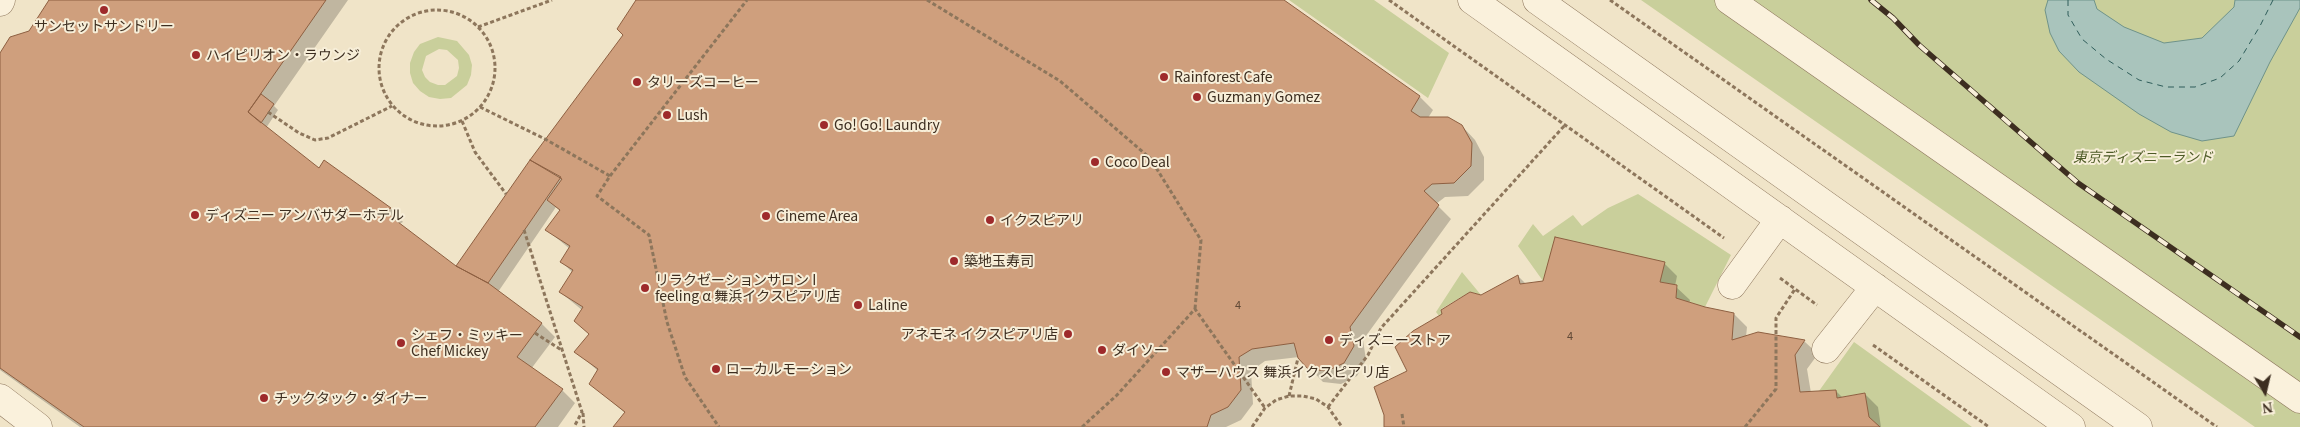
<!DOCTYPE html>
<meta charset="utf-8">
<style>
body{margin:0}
#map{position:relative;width:2300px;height:427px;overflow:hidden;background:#f0e4c8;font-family:Georgia,serif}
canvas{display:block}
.north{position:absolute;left:2240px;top:367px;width:50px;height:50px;-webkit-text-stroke:4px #f7eed8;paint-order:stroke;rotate:171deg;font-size:14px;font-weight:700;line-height:20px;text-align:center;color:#3d2e20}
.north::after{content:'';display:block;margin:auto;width:18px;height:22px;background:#3d2e20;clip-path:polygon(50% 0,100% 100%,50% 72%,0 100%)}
</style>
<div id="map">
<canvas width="2300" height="427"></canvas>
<div class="north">N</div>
</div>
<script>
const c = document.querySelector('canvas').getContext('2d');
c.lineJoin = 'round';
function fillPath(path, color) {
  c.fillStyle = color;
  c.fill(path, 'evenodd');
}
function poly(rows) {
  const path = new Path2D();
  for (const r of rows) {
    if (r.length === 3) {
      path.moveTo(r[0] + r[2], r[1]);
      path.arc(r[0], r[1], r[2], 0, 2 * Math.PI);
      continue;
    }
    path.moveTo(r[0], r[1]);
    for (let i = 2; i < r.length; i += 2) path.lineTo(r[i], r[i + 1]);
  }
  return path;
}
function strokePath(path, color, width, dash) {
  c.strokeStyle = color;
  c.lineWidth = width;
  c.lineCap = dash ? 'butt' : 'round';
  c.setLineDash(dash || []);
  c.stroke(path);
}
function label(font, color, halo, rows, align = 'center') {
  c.font = font + ' Georgia,"Noto Sans JP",serif';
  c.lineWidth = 4;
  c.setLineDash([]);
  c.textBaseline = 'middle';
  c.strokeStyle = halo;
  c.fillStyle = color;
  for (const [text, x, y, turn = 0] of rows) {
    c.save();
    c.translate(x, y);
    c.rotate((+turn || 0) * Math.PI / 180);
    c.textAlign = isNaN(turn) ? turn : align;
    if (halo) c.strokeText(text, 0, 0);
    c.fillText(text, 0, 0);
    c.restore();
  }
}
fillPath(poly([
 [1289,0,1374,0,1449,53,1428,98],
 [1641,0,2300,0,2300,427,2255,427],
 [438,37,457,41,469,55,472,65,471,75,467,85,451,98,440,99,429,97,420,91,413,83,410,73,410,63,414,52,420,44],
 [439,49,447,50,458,60,459,68,457,76,445,85,438,85,430,82,425,77,422,70,426,56],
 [1638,194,1731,255,1705,307,1676,298,1677,285,1660,282,1664,263,1543,281,1518,246,1533,224,1543,236,1573,215,1582,226,1608,208],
 [1462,272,1481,295,1470,292,1441,309,1442,314,1439,316,1436,312],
 [1854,342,1972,427,1880,427,1869,417,1865,393,1837,398,1836,390,1819,391]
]), '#c9cf9b');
const water = poly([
 [2048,0,2094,0,2097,9,2124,27,2164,43,2202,38,2234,7,2235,0,2300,0,2300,8,2270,62,2234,136,2202,141,2171,132,2139,114,2079,72,2059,51,2050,33,2045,10,2048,0]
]);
fillPath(water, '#a9c4bc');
strokePath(water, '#6f938a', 1);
fillPath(poly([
 [51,0,348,0,274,106,278,110,266,128,319,170,324,161,391,209,403,222,399,224,456,268,624,35,638,0,1282,0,1420,97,1433,110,1428,118,1462,126,1475,140,1484,157,1484,180,1468,196,1445,197,1436,204,1451,219,1363,340,1366,360,1357,376,1341,384,1323,382,1299,357,1265,361,1251,371,1253,404,1241,420,1226,427,615,427,625,413,590,383,598,371,576,351,590,335,576,321,582,310,560,292,573,273,562,262,570,249,547,230,560,211,556,207,498,292,542,324,555,337,531,369,562,390,575,403,558,427,80,427,0,370,0,55,30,32],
 [1664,263,1677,276,1675,286,1690,300,1689,304,1734,314,1747,327,1746,337,1758,333,1805,342,1818,354,1807,369,1811,393,1836,391,1843,398,1865,394,1878,407,1881,427,1385,427,1408,371,1481,297,1518,276,1526,284]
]), '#0003');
strokePath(poly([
 [2068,0,2068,15,2082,39,2106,59,2139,80,2166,87,2195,87,2220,78,2239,61,2260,26,2273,0]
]), '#2f5d5a', 1, [6, 5]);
const building = poly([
 [49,0,326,0,248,112,319,168,324,160,391,208,386,211,394,219,456,266,488,283,542,323,517,357,563,389,535,427,84,427,0,368,0,53,10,37,29,31,49,0],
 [636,0,1284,0,1420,96,1411,111,1420,117,1448,117,1462,125,1472,143,1471,166,1454,183,1432,184,1424,191,1439,205,1350,327,1354,346,1344,363,1327,371,1308,369,1298,358,1294,343,1252,349,1239,357,1241,390,1228,407,1211,415,1207,427,613,427,625,412,589,384,598,369,574,352,589,334,574,321,583,307,559,292,573,270,560,262,570,246,545,230,560,210,547,200,562,179,530,160,623,35,617,29,636,0],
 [261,94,274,104,261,123,248,112,261,94],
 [530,160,561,177,488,283,456,266,530,160],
 [1555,237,1665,262,1660,282,1677,285,1676,298,1705,307,1734,313,1732,340,1758,332,1805,340,1795,355,1800,392,1836,390,1837,398,1865,393,1869,417,1880,427,1384,427,1384,415,1374,387,1407,371,1395,347,1413,331,1442,314,1441,310,1470,292,1481,295,1518,275,1520,284,1543,281,1555,237]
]);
fillPath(building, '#cf9f7d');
strokePath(building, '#8d5f41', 1);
const minor = poly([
 [1472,0,2071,427],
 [1537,0,2138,427],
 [1729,0,2300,399],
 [0,2,1,0],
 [1732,285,1780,219],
 [1826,349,1875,287],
 [0,398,38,427]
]);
strokePath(minor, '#8d765c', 29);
strokePath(poly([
 [927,0,1060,81,1150,158,1201,240,1195,309],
 [1389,0,1724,238],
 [1610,0,2217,427],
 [437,68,58],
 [478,27,552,0],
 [480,107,545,139,610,176,597,196,649,235,667,322,685,377,719,427],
 [268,112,299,133,315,140,328,138,392,106],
 [462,121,475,152,506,194],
 [610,176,747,0],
 [386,211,396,212],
 [524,230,582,412,574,427],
 [1780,278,1817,305],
 [535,333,563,351],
 [1873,345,1989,427],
 [1289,396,1298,358],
 [1328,407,1368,355,1381,328,1565,125],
 [583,413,584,427],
 [1402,414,1404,427],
 [1082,427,1117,395,1195,309,1265,408],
 [1252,427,1265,408,1276,400,1289,396,1303,396,1316,399,1328,407,1342,427],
 [1745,427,1776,389,1776,318,1795,289]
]), '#8d765c', 3, [4, 2.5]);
strokePath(minor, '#faf1dc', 28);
const rail = poly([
 [1871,0,1893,18,1919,45,2078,183,2300,337]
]);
strokePath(rail, '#3d2e20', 5.5);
strokePath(rail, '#f7eed8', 4, [11]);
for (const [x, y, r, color] of [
 [104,10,5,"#9e2a2b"],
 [196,55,5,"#9e2a2b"],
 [1164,77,5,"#9e2a2b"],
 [637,82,5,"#9e2a2b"],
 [1197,97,5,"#9e2a2b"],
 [667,115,5,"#9e2a2b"],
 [824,125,5,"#9e2a2b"],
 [1095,162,5,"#9e2a2b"],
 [195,215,5,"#9e2a2b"],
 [766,216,5,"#9e2a2b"],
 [990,220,5,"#9e2a2b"],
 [954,261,5,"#9e2a2b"],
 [645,288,5,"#9e2a2b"],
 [858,305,5,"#9e2a2b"],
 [1068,334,5,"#9e2a2b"],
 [1329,340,5,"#9e2a2b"],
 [401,343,5,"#9e2a2b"],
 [1102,350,5,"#9e2a2b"],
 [716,369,5,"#9e2a2b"],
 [1166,372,5,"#9e2a2b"],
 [264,398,5,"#9e2a2b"]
]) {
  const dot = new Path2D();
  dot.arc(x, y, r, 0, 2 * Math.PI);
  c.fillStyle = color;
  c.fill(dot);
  strokePath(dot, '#f7eed8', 2);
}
label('11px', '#624a37', null, [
 ["4",1238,305],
 ["4",1570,336]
]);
label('14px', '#3d2e20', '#f7eed8', [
 ["サンセットサンドリー",104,26,"center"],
 ["ハイピリオン・ラウンジ",206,55],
 ["Rainforest Cafe",1174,77],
 ["タリーズコーヒー",647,82],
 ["Guzman y Gomez",1207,97],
 ["Lush",677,115],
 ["Go! Go! Laundry",834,125],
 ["Coco Deal",1105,162],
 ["ディズニー アンバサダーホテル",205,215],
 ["Cineme Area",776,216],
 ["イクスピアリ",1000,220],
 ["築地玉寿司",964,261],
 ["リラクゼーションサロン I",655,280],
 ["feeling α 舞浜イクスピアリ店",655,296],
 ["Laline",868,305],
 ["アネモネ イクスピアリ店",1058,334,"right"],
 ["シェフ・ミッキー",411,335],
 ["Chef Mickey",411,351],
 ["ディズニーストア",1339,340],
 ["ダイソー",1112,350],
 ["ローカルモーション",726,369],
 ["マザーハウス 舞浜イクスピアリ店",1176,372],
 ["チックタック・ダイナー",274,398]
], 'left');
label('italic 14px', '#4d5a26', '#f7eed8', [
 ["東京ディズニーランド",2143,157]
]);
</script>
